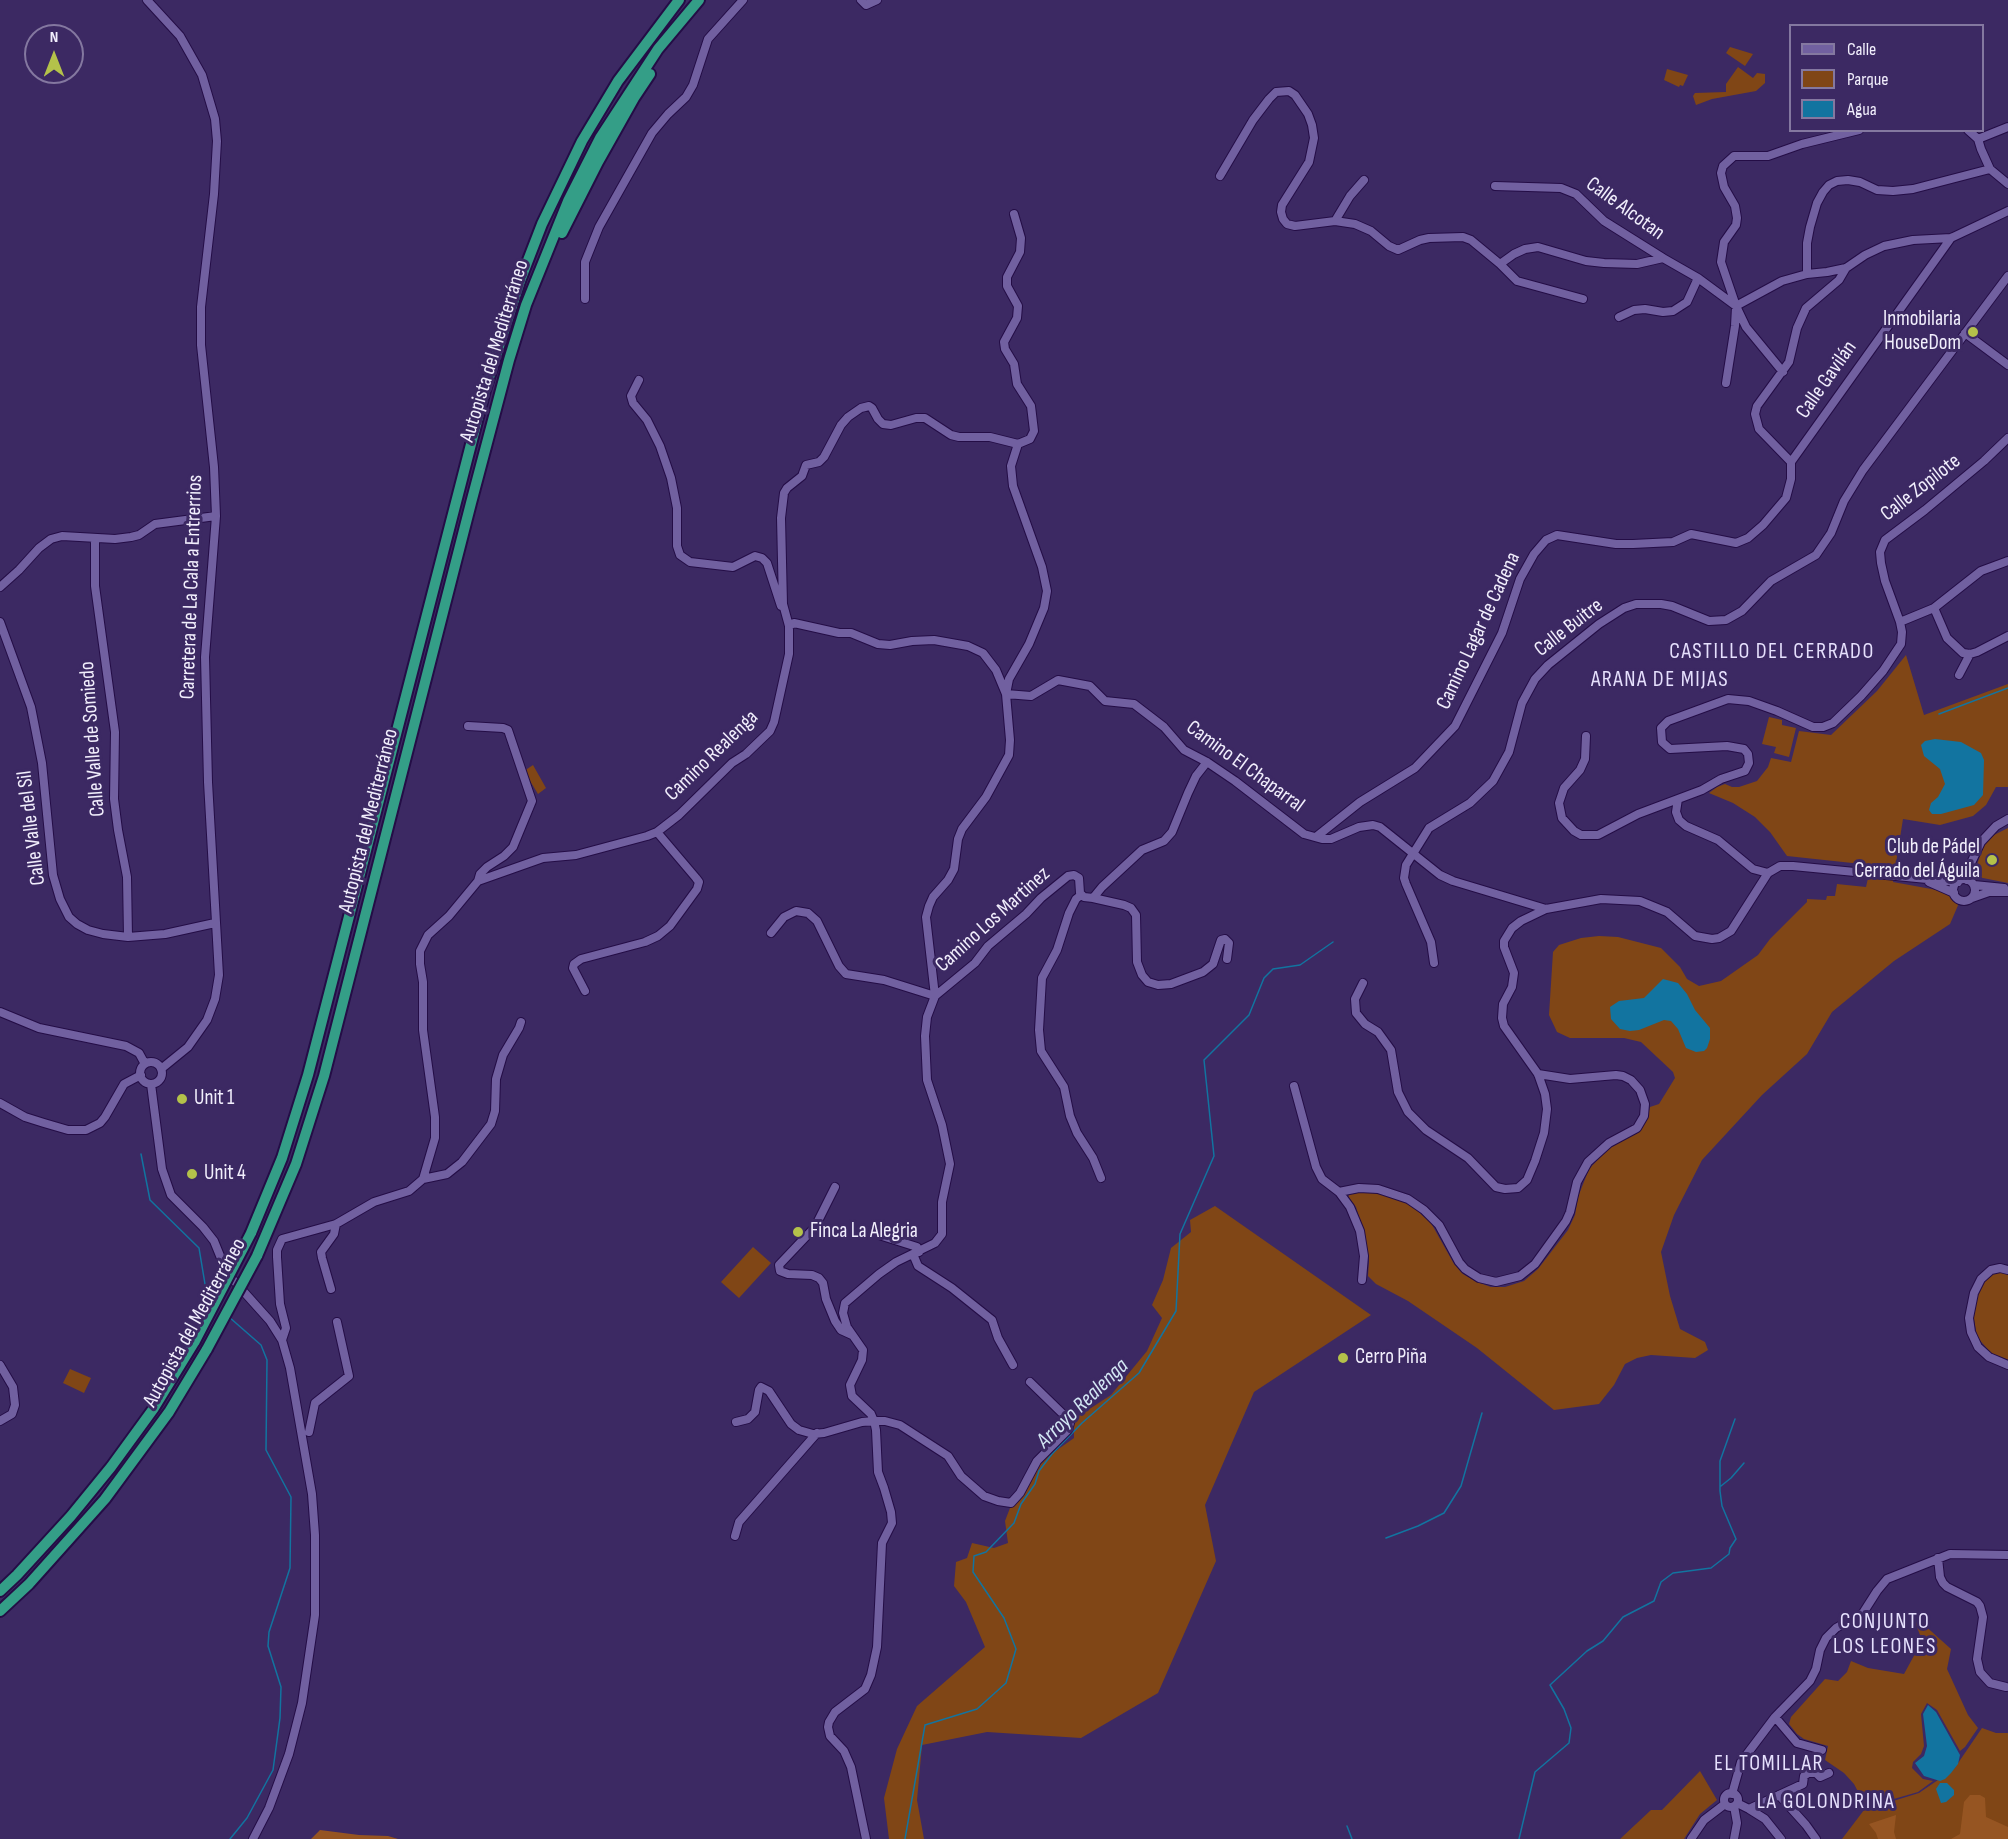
<!DOCTYPE html>
<meta charset="utf-8">
<style>
body{margin:0}
#map{position:relative;width:2008px;height:1839px;overflow:hidden;background:#3c2963;font-family:"Sofia Sans Condensed",sans-serif}
canvas{display:block}
.legend{position:absolute;left:1789px;top:24px;width:195px;height:108px;box-sizing:border-box;background:#3c2963;border:2px solid #8478a0;margin:0;padding:8px 10px;list-style:none;font-size:18px;color:#f1eefc}
.legend li{display:flex;align-items:center;gap:12px;height:30px}
.legend b{width:30px;border:2px solid #8478a0}
.north{position:absolute;left:24px;top:24px;width:60px;height:60px;box-sizing:border-box;background:#3c2963;border:2px solid #8478a0;border-radius:50%;rotate:0deg;font-size:16px;font-weight:700;line-height:24px;text-align:center;color:#f1eefc}
.north::after{content:'';display:block;margin:auto;width:21px;height:27px;background:#b4c24a;clip-path:polygon(50% 0,100% 100%,50% 72%,0 100%)}
</style>
<div id="map">
<canvas width="2008" height="1839"></canvas>
<ul class="legend">
<li><b style="height:8px;background:#7160a0"></b>Calle</li>
<li><b style="height:16px;background:#804616"></b>Parque</li>
<li><b style="height:16px;background:#1274a0"></b>Agua</li>
</ul>
<div class="north">N</div>
</div>
<script>
const c = document.querySelector('canvas').getContext('2d');
c.lineJoin = 'round';
function fillPath(path, color) {
  c.fillStyle = color;
  c.fill(path, 'evenodd');
}
function poly(rows) {
  const path = new Path2D();
  for (const r of rows) {
    if (r.length === 3) {
      path.moveTo(r[0] + r[2], r[1]);
      path.arc(r[0], r[1], r[2], 0, 2 * Math.PI);
      continue;
    }
    path.moveTo(r[0], r[1]);
    for (let i = 2; i < r.length; i += 2) path.lineTo(r[i], r[i + 1]);
  }
  return path;
}
function strokePath(path, color, width, dash) {
  c.strokeStyle = color;
  c.lineWidth = width;
  c.lineCap = dash ? 'butt' : 'round';
  c.setLineDash(dash || []);
  c.stroke(path);
}
function label(font, color, halo, rows, align = 'center') {
  c.font = font + ' "Sofia Sans Condensed",sans-serif';
  c.lineWidth = 6;
  c.setLineDash([]);
  c.textBaseline = 'middle';
  c.strokeStyle = halo;
  c.fillStyle = color;
  for (const [text, x, y, turn = 0] of rows) {
    c.save();
    c.translate(x, y);
    c.rotate((+turn || 0) * Math.PI / 180);
    c.textAlign = isNaN(turn) ? turn : align;
    if (halo) c.strokeText(text, 0, 0);
    c.fillText(text, 0, 0);
    c.restore();
  }
}
fillPath(poly([
 [1730,47,1753,54,1745,66,1726,53],
 [1738,67,1753,78,1757,73,1765,74,1765,83,1756,91,1712,99,1696,105,1693,96,1695,93,1726,92,1726,84],
 [1667,69,1688,75,1683,86,1680,85,1679,87,1664,80],
 [1906,655,1924,715,2008,684,2008,787,1996,787,1986,805,1973,816,1940,825,1903,819,1893,882,1942,891,1959,903,1950,924,1894,961,1832,1012,1807,1054,1762,1095,1702,1160,1674,1215,1661,1252,1670,1296,1680,1329,1705,1342,1708,1350,1695,1358,1651,1355,1637,1358,1625,1364,1614,1385,1599,1404,1554,1410,1477,1348,1408,1301,1376,1284,1368,1276,1369,1261,1364,1234,1356,1207,1348,1197,1351,1192,1378,1192,1397,1197,1411,1205,1431,1223,1454,1264,1463,1274,1477,1282,1491,1287,1505,1287,1524,1281,1538,1269,1568,1230,1575,1215,1578,1197,1589,1169,1610,1147,1637,1133,1647,1119,1650,1107,1659,1104,1675,1078,1673,1072,1641,1042,1624,1038,1570,1038,1557,1032,1549,1015,1553,952,1559,945,1581,938,1599,936,1618,937,1661,948,1680,967,1687,979,1699,986,1721,981,1758,955,1770,939,1807,902,1807,899,1826,900,1827,896,1835,896,1837,884,1866,887,1871,865,1787,856,1770,832,1755,817,1733,803,1709,793,1717,787,1725,784,1732,787,1739,787,1757,781,1768,767,1771,758,1791,762,1799,731,1831,735,1877,691],
 [1769,717,1782,720,1782,725,1796,728,1789,757,1774,753,1776,747,1762,744],
 [533,765,546,788,538,794,524,771],
 [2008,828,2008,883,1973,876,1984,845,1992,836],
 [1215,1206,1371,1315,1254,1392,1205,1505,1216,1561,1158,1693,1081,1738,987,1732,922,1745,917,1800,924,1839,889,1839,884,1798,897,1749,917,1706,985,1647,966,1602,954,1586,956,1562,967,1558,972,1543,994,1548,1008,1543,1005,1521,1015,1495,1033,1467,1074,1438,1074,1419,1111,1395,1147,1351,1162,1318,1152,1305,1163,1280,1171,1248,1191,1232,1190,1220],
 [753,1247,771,1263,739,1298,721,1282],
 [1998,1271,2008,1274,2008,1360,1992,1354,1977,1337,1973,1314,1977,1296,1985,1277],
 [70,1369,91,1378,84,1393,63,1383],
 [1915,1622,1922,1623,1951,1649,1947,1669,1968,1715,1978,1728,1965,1747,1960,1751,1937,1710,1927,1703,1921,1714,1924,1746,1921,1754,1913,1762,1912,1768,1923,1779,1933,1781,1918,1792,1866,1807,1854,1784,1844,1773,1825,1760,1828,1746,1804,1739,1797,1734,1789,1724,1791,1717,1825,1679,1838,1681,1847,1672,1851,1661,1868,1668,1904,1674,1916,1652,1920,1635],
 [1982,1728,1996,1733,2008,1733,2008,1839,1842,1839,1864,1810,1919,1793,1954,1769],
 [1700,1771,1717,1800,1700,1814,1684,1839,1620,1839,1651,1810,1662,1810]
]), '#804616');
fillPath(poly([
 [1970,1795,1980,1795,1985,1798,1986,1817,2008,1827,2008,1839,1951,1839,1960,1834,1964,1802],
 [1896,1815,1894,1832,1896,1839,1878,1839,1876,1833,1869,1824],
 [320,1830,359,1835,388,1836,398,1839,311,1839]
]), '#965522');
fillPath(poly([
 [1935,739,1961,742,1981,753,1984,760,1983,795,1974,805,1941,814,1932,814,1929,810,1931,803,1938,797,1945,784,1940,769,1924,756,1921,745,1925,741],
 [1663,979,1678,983,1687,994,1695,1010,1710,1028,1710,1039,1707,1048,1704,1051,1696,1052,1686,1048,1678,1029,1671,1021,1664,1020,1639,1030,1630,1031,1620,1029,1611,1019,1610,1007,1619,1001,1644,998],
 [1928,1705,1936,1712,1960,1755,1958,1764,1951,1773,1945,1779,1940,1781,1924,1776,1915,1763,1924,1756,1927,1746,1923,1714],
 [1940,1783,1947,1783,1954,1790,1954,1795,1946,1802,1941,1803,1936,1789]
]), '#1274a0');
strokePath(poly([
 [1939,714,2008,688],
 [141,1154,150,1200,199,1248,206,1290,213,1297],
 [229,1317,261,1345,267,1360,266,1450,291,1497,290,1568,269,1632,268,1646,281,1687,280,1718,273,1770,247,1818,230,1839],
 [1721,1486,1731,1478,1744,1463],
 [1386,1538,1418,1526,1444,1513,1461,1486,1482,1413],
 [1347,1826,1352,1839],
 [905,1839,925,1725,977,1709,1006,1683,1016,1649,1004,1618,973,1572,974,1556,986,1552,1014,1523,1021,1504,1035,1484,1039,1471,1052,1454,1082,1423,1139,1373,1176,1311,1180,1234,1214,1156,1204,1060,1249,1015,1264,978,1273,969,1300,965,1333,942],
 [1519,1839,1535,1772,1569,1743,1571,1728,1564,1709,1550,1685,1587,1651,1603,1641,1623,1617,1654,1601,1661,1582,1673,1573,1711,1568,1729,1554,1730,1548,1736,1539,1722,1506,1720,1491,1720,1461,1735,1419]
]), '#1274a0', 1.5);
const minor = poly([
 [147,0,180,36,202,75,215,119,217,141,214,194,201,307,201,345,214,467,216,516,205,657,208,782,219,975,215,999,207,1020,188,1047,161,1069],
 [861,0,866,5,877,0],
 [1968,130,1978,139,2008,127],
 [1978,139,1981,149,1990,169,2008,184],
 [1220,176,1253,120,1269,99,1276,92,1289,91,1295,95,1308,114,1312,125,1314,138,1309,162,1282,205,1281,212,1283,219,1287,224,1295,226,1335,221,1355,224,1371,231,1389,246,1398,250,1420,240,1429,238,1463,237,1471,240,1500,264,1514,254,1525,249,1538,247,1586,261,1604,263,1637,264,1663,258,1698,278,1736,306,1782,281,1807,274,1827,272,1846,268,1865,255,1884,246,1913,240,1951,238,2008,211],
 [1495,186,1561,188,1576,194,1604,221,1663,258],
 [1014,214,1021,238,1020,252,1007,277,1007,286,1018,306,1017,318,1004,342,1005,349,1014,364,1017,384,1031,406,1034,431,1030,439,1018,444,1011,466,1013,486,1042,567,1047,591,1044,608,1029,644,1009,679,1006,694,1031,696,1058,680,1090,686,1105,701,1134,704,1164,727,1184,750,1207,762,1235,781,1304,834,1322,839,1331,839,1359,827,1373,825,1380,827,1440,875,1453,881,1546,909,1601,899,1640,901,1667,912,1695,936,1712,939,1719,938,1731,931,1768,873,1780,866,1793,866,1958,882],
 [1335,221,1350,196,1364,180],
 [1500,264,1517,281,1583,299],
 [1807,274,1807,243,1810,227,1817,203,1823,192,1829,185,1837,181,1848,180,1860,182,1877,190,1893,191,1913,189,1990,169],
 [585,299,585,262,599,227,652,133,668,114,686,97,693,85,708,39,743,0],
 [1619,317,1634,310,1645,309,1663,312,1673,311,1687,302,1698,278],
 [1965,333,2008,365],
 [1783,372,1746,327,1736,306,1721,262,1724,242,1736,225,1737,218,1735,206,1724,187,1721,173,1723,166,1734,156,1768,156,1802,144,1859,130],
 [639,380,631,396,633,403,647,420,660,446,671,478,677,508,677,546,680,555,690,562,733,567,755,556,762,558,767,563,781,606],
 [1726,383,1735,326,1736,307],
 [1791,462,1759,429,1755,414,1757,406,1789,362,1797,328,1806,308,1839,280,1846,268],
 [95,539,95,586,115,732,114,799,118,830,127,877,128,937],
 [0,587,19,570,39,548,51,539,62,536,115,539,131,537,139,535,155,524,216,516],
 [1934,608,1947,638,1963,653,1970,654,1977,652,2008,636],
 [0,622,31,707,42,763,53,875,60,899,69,917,77,924,88,930,103,934,128,937,165,934,215,923],
 [1900,622,1934,608,1981,571,2008,561],
 [789,626,783,604,781,518,784,493,787,488,802,476,806,465,819,462,824,457,841,425,848,417,861,408,869,406,872,408,878,419,883,424,891,425,916,418,925,418,951,435,959,437,990,437,1018,444],
 [1959,675,1970,654],
 [468,726,503,728,508,730,532,801,513,847,504,856,487,867,480,874,478,881],
 [1586,736,1585,759,1580,770,1564,788,1559,803,1562,818,1574,831,1581,835,1598,835,1638,814,1678,799],
 [1316,837,1360,802,1415,768,1455,726,1502,633,1520,579,1534,554,1546,540,1557,535,1616,544,1633,544,1673,542,1691,534,1736,543,1748,538,1763,525,1786,498,1791,479,1791,462,1951,238],
 [1768,873,1753,869,1718,840,1686,826,1679,820,1676,812,1678,799,1702,790,1721,779,1745,771,1749,763,1748,754,1744,749,1727,746,1670,749,1662,742,1661,728,1668,721,1728,699,1749,701,1777,711,1813,727,1823,727,1833,723,1861,696,1883,671,1901,644,1902,632,1900,622,1885,581,1881,563,1880,552,1885,540,1925,510,1984,461,2008,438],
 [1964,890,11],
 [1967,880,1971,863,1981,842,1996,826,2008,819],
 [1929,882,1954,893],
 [1974,885,2004,888],
 [1081,895,1076,899,1069,913,1057,950,1042,978,1039,1030,1041,1051,1064,1087,1070,1116,1077,1133,1093,1158,1101,1178],
 [1093,898,1124,905,1131,908,1136,915,1137,962,1142,975,1148,982,1158,985,1171,984,1203,972,1213,964,1221,940,1225,939,1229,943,1227,959],
 [1972,898,1989,892,2008,892],
 [771,933,784,917,796,911,808,913,817,921,839,966,846,974,884,980,935,996,975,963,988,946,1026,914,1041,898,1068,876,1074,875,1079,878,1080,893,1084,897,1093,898,1102,887,1142,850,1164,841,1172,832,1188,793,1196,776,1207,762],
 [1434,963,1431,942,1406,884,1404,878,1406,865,1429,828,1470,803,1493,781,1509,752,1522,703,1535,679,1548,665,1599,624,1624,608,1636,604,1661,604,1672,606,1709,621,1726,620,1742,611,1771,581,1816,555,1831,533,1844,501,1863,470,2008,276],
 [1363,983,1355,999,1356,1013,1365,1024,1378,1032,1391,1050,1398,1092,1408,1112,1426,1130,1468,1158,1496,1187,1505,1189,1518,1188,1527,1180,1535,1161,1544,1133,1547,1109,1545,1094,1538,1074,1504,1026,1502,1018,1503,1004,1512,987,1514,973,1504,947,1504,941,1512,928,1521,921,1546,909],
 [585,991,573,968,574,964,581,959,645,942,658,936,670,926,697,889,699,882,696,878,657,832],
 [0,1012,39,1028,126,1046,139,1053,145,1064],
 [151,1073,11],
 [151,1084,162,1169,171,1195,203,1227,214,1241,227,1273,270,1321,282,1340,290,1368,312,1494,315,1535,315,1615,302,1703,289,1754,269,1808,253,1839],
 [1294,1086,1316,1167,1322,1179,1339,1192,1359,1188,1378,1189,1408,1199,1424,1210,1439,1225,1459,1262,1465,1269,1479,1278,1496,1282,1520,1276,1535,1264,1566,1221,1570,1212,1577,1182,1588,1162,1609,1143,1637,1128,1644,1116,1645,1104,1640,1090,1631,1080,1623,1076,1616,1075,1570,1079,1538,1074],
 [0,1103,25,1117,44,1123,68,1130,86,1130,100,1123,105,1117,124,1084,141,1075],
 [423,1179,447,1174,462,1162,491,1124,495,1111,496,1079,503,1055,519,1028,521,1022],
 [835,1187,815,1227,779,1265,780,1271,788,1274,812,1275,819,1278,823,1283,826,1299,835,1321,841,1330,852,1335],
 [1339,1192,1350,1207,1360,1231,1364,1256,1362,1280],
 [879,1235,917,1247,919,1252],
 [913,1254,918,1266,952,1288,992,1320,998,1338,1013,1365],
 [2008,1270,2000,1268,1991,1270,1981,1279,1974,1293,1969,1318,1971,1332,1978,1347,1989,1357,2008,1365],
 [331,1289,322,1258,321,1252,334,1234,336,1224],
 [282,1340,286,1328,280,1304,277,1257,277,1250,282,1239,336,1224,374,1202,409,1191,423,1179,435,1138,435,1117,423,1030,423,982,420,964,420,951,428,935,449,916,478,881,543,858,576,855,647,836,657,832,679,815,732,763,746,754,770,731,774,722,789,654,789,626,794,623,839,633,851,633,878,644,890,645,912,641,934,640,968,646,983,653,996,670,1006,694,1010,740,1009,755,986,797,962,829,958,839,954,869,948,880,933,897,929,906,926,917,935,996,927,1017,925,1036,927,1080,942,1125,950,1164,942,1202,942,1234,935,1243,896,1262,879,1274,845,1303,843,1313,847,1327,863,1350,862,1360,850,1385,852,1396,871,1414,874,1421,876,1430,878,1472,884,1488,891,1512,892,1523,882,1543,877,1647,871,1675,865,1689,835,1712,829,1722,828,1727,830,1736,844,1751,851,1767,866,1839],
 [0,1365,13,1387,15,1405,12,1414,0,1421],
 [736,1422,748,1419,755,1412,759,1390,761,1387,769,1391,791,1424,799,1430,813,1434,824,1433,862,1422,874,1421,885,1421,900,1425,948,1456,961,1476,984,1496,998,1501,1011,1503,1020,1493,1037,1461,1068,1430,1070,1423,1066,1417,1030,1382],
 [309,1432,315,1403,349,1376,337,1322],
 [735,1536,739,1522,817,1433],
 [1938,1558,1940,1577,1943,1583,1947,1587,1977,1602,1980,1606,1983,1617,1977,1659,1980,1672,1990,1683,2006,1687],
 [1775,1717,1797,1743,1822,1750],
 [1731,1800,7],
 [1732,1794,1741,1762,1775,1717,1810,1681,1816,1669,1820,1650,1826,1638,1836,1628,1863,1613,1877,1591,1887,1579,1950,1554,2008,1555],
 [1779,1795,1806,1825,1816,1839],
 [1737,1803,1749,1809,1803,1784,1804,1776,1808,1773,1816,1773,1820,1777,1829,1773],
 [1749,1809,1765,1819,1781,1839],
 [1691,1839,1704,1820,1725,1804],
 [1734,1839,1737,1823,1734,1806]
]);
const highway = poly([
 [562,233,598,162,634,98,650,74],
 [251,1233,282,1158,308,1075,485,390,520,281,542,224,582,141,618,81,679,0],
 [257,1256,296,1164,324,1076,471,503,509,360,526,305,568,201,600,138,658,49,699,0],
 [0,1591,17,1575,71,1516,111,1467,154,1408,195,1341],
 [0,1611,29,1584,105,1499,169,1412,207,1349]
]);
strokePath(minor, '#240d46', 10);
strokePath(highway, '#240d46', 14);
strokePath(minor, '#7160a0', 8);
strokePath(highway, '#349e87', 10);
const highwayBridge = poly([
 [195,1341,251,1233],
 [207,1349,257,1256]
]);
strokePath(highwayBridge, '#240d46', 14, []);
strokePath(highwayBridge, '#349e87', 10);
for (const [x, y, r, color] of [
 [1973,332,6,"#b4c24a"],
 [1992,860,6,"#b4c24a"],
 [182,1099,6,"#b4c24a"],
 [192,1174,6,"#b4c24a"],
 [798,1232,6,"#b4c24a"],
 [1343,1358,6,"#b4c24a"]
]) {
  const dot = new Path2D();
  dot.arc(x, y, r, 0, 2 * Math.PI);
  c.fillStyle = color;
  c.fill(dot);
  strokePath(dot, '#3c2963', 2);
}
label('21px', '#f1eefc', '#3c2963', [
 ["Calle Alcotan",1625,209,36],
 ["Autopista del Mediterráneo",495,351,-73],
 ["Calle Gavilán",1827,380,-55],
 ["Calle Zopilote",1921,488,-38],
 ["Carretera de La Cala a Entrerrios",192,587,-88],
 ["Calle Buitre",1569,628,-38],
 ["Camino Lagar de Cadena",1479,631,-65],
 ["Calle Valle de Somiedo",93,739,-94],
 ["Camino Realenga",712,756,-44],
 ["Camino El Chaparral",1245,767,36],
 ["Autopista del Mediterráneo",369,821,-76],
 ["Calle Valle del Sil",32,828,-97],
 ["Camino Los Martinez",993,920,-42],
 ["Autopista del Mediterráneo",195,1323,-61]
]);
label('21px', '#f1eefc', '#3c2963', [
 ["Inmobilaria",1961,320,"right"],
 ["HouseDom",1961,344,"right"],
 ["Club de Pádel",1980,848,"right"],
 ["Cerrado del Águila",1980,872,"right"],
 ["Unit 1",194,1099],
 ["Unit 4",204,1174],
 ["Finca La Alegria",810,1232],
 ["Cerro Piña",1355,1358]
], 'left');
c.letterSpacing = '1.5px';
label('22px', '#e6e0fd', '#3c2963', [
 ["CASTILLO DEL CERRADO",1772,652],
 ["ARANA DE MIJAS",1660,680],
 ["CONJUNTO",1885,1622],
 ["LOS LEONES",1885,1647],
 ["EL TOMILLAR",1769,1764],
 ["LA GOLONDRINA",1826,1802]
]);
c.letterSpacing = '0px';
label('italic 22px', '#d3e7f4', '#3c2963', [
 ["Arroyo Realenga",1083,1404,-44]
]);
</script>
